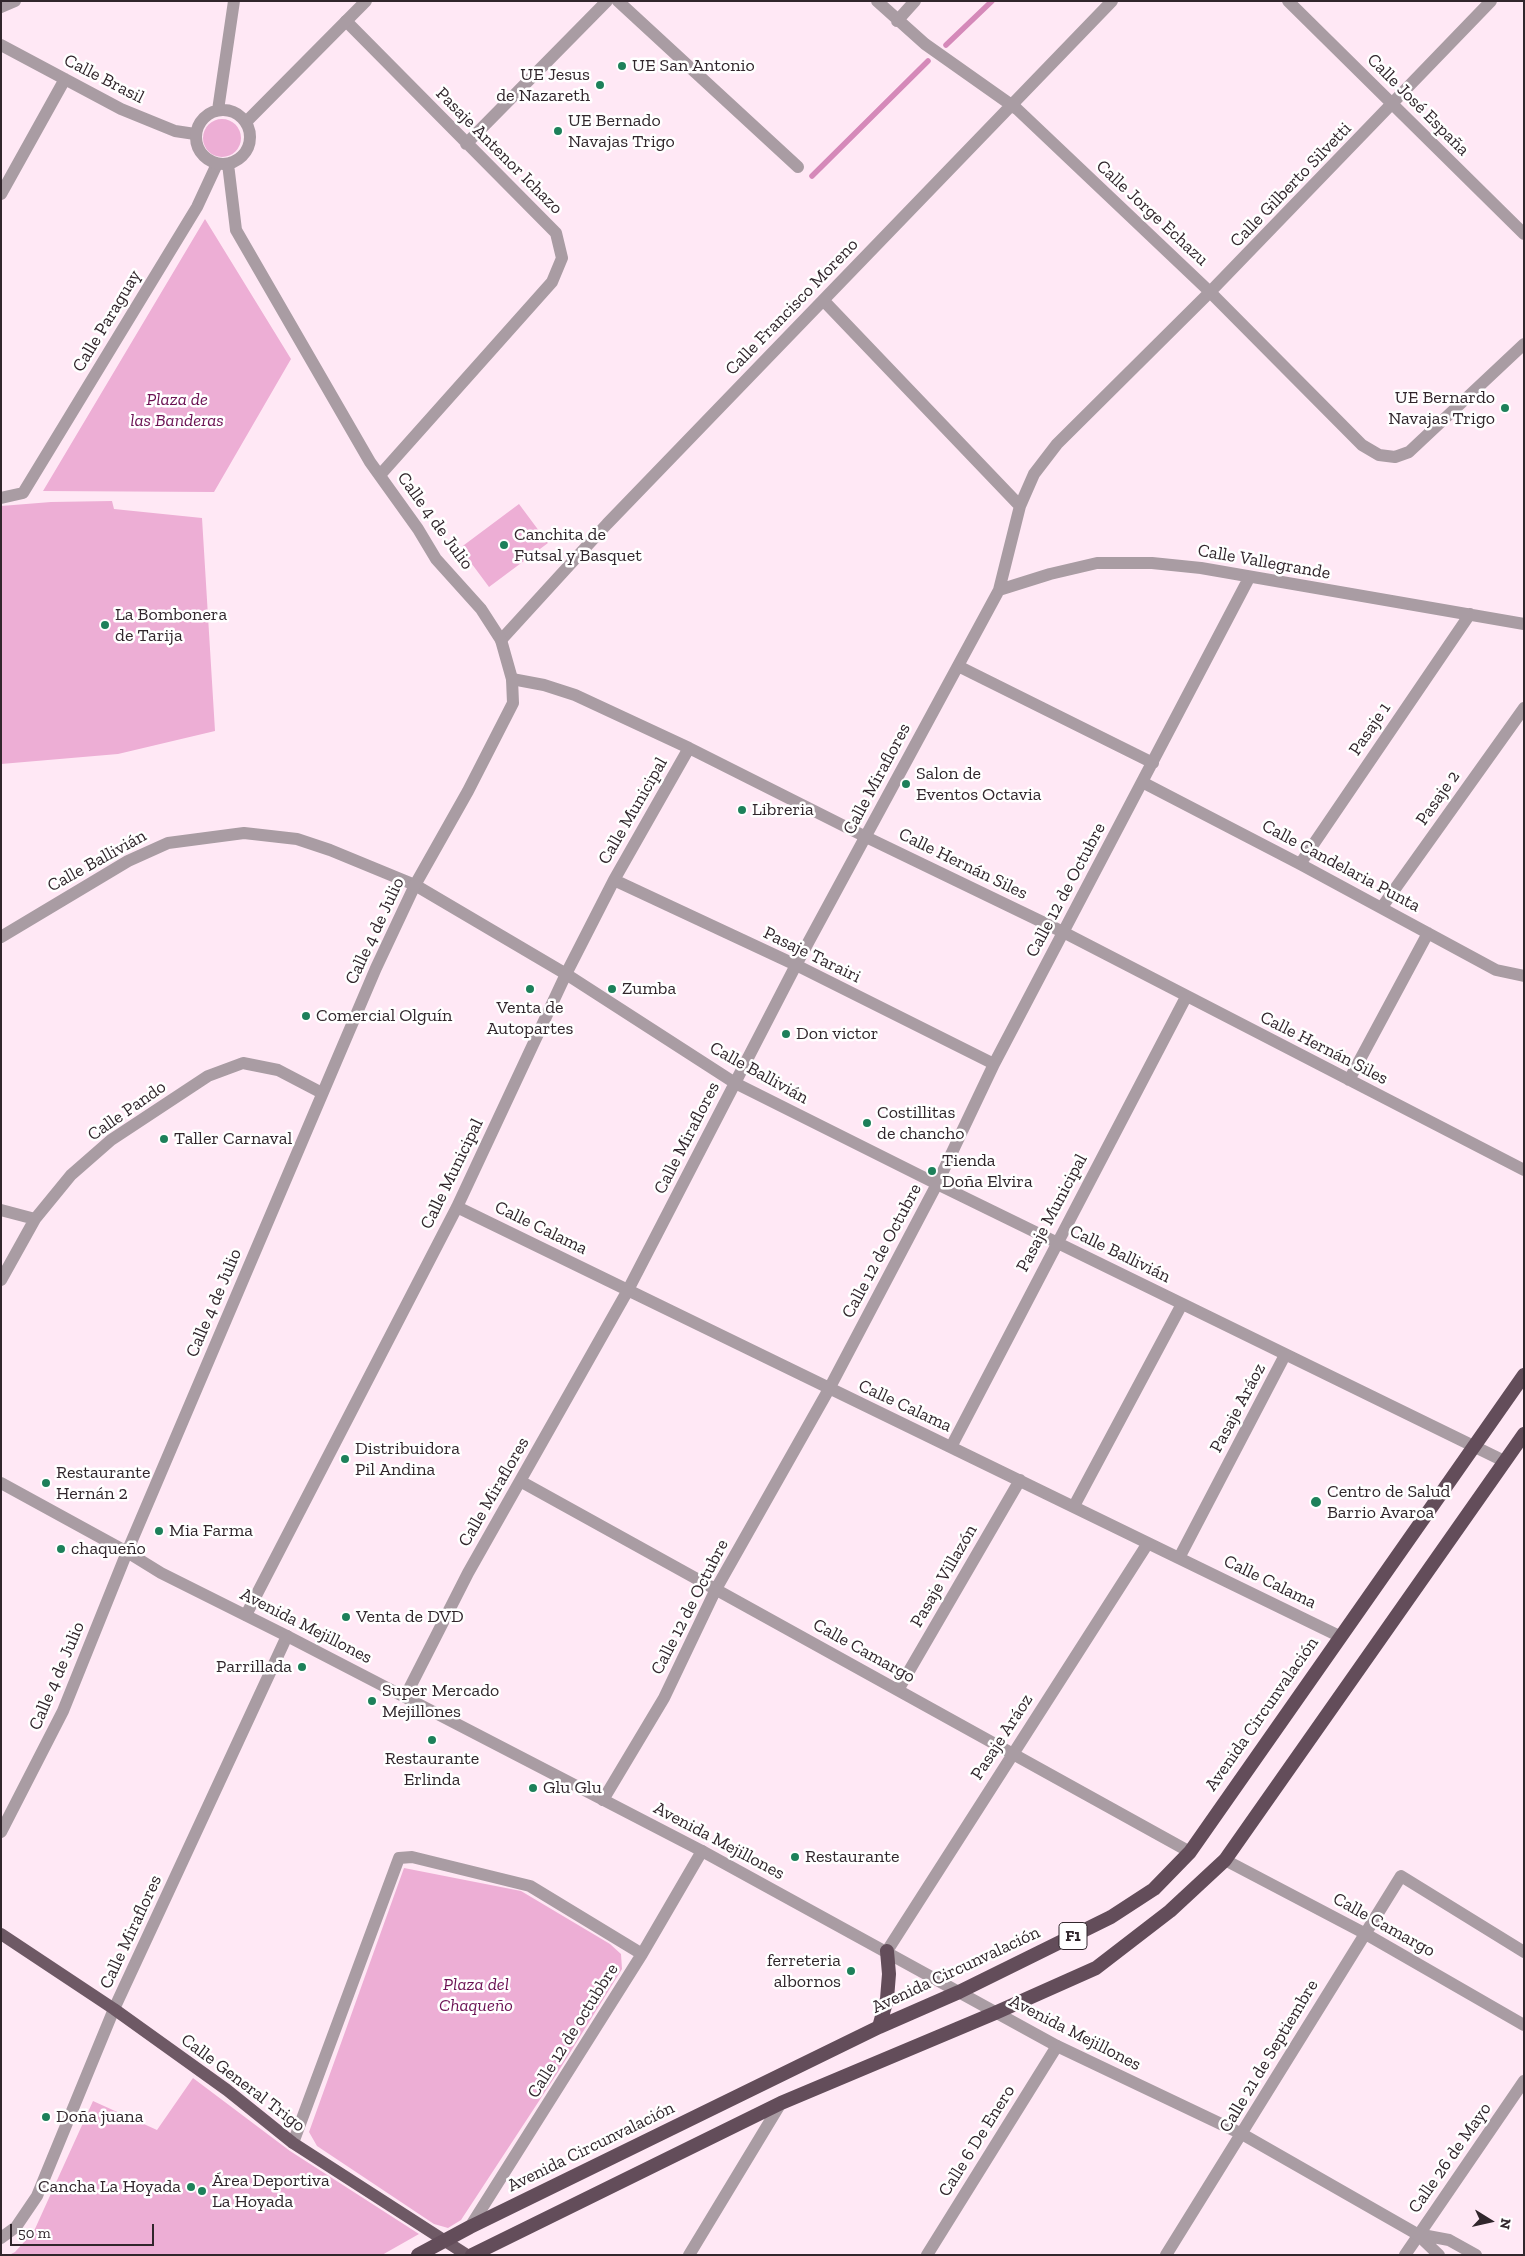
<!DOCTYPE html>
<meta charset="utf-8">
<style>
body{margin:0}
#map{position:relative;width:1525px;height:2256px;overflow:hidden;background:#ffe8f5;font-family:"Zilla Slab",serif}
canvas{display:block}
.frame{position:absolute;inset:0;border:2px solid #31262c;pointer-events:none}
.north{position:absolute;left:1465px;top:2196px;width:50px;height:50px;-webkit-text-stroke:4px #fff;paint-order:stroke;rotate:100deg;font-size:14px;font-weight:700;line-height:20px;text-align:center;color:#31262c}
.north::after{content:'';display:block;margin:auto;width:18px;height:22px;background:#31262c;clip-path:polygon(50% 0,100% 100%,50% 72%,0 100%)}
.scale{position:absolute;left:10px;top:2224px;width:144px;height:22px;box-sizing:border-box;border:2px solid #31262c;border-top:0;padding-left:6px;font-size:15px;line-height:18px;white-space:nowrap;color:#31262c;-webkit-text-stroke:4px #fff;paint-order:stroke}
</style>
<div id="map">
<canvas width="1525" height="2256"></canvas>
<div class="frame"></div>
<div class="north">N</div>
<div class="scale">50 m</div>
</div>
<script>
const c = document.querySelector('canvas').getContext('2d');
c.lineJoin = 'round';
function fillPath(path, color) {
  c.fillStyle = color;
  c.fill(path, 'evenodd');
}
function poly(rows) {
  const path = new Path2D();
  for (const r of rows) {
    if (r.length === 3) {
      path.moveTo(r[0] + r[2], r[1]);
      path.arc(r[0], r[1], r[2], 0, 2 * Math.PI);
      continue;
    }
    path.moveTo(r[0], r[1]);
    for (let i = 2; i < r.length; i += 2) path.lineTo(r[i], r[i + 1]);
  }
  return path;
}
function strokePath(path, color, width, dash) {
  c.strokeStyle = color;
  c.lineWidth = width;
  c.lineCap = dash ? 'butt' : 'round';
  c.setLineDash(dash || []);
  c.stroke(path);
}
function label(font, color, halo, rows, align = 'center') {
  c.font = font + ' "Zilla Slab",serif';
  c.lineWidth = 5;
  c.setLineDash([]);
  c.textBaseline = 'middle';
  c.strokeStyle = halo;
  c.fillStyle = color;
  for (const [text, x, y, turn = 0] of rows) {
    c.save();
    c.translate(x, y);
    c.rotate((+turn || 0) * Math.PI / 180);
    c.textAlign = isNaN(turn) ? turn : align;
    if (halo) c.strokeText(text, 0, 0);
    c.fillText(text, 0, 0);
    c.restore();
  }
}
fillPath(poly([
 [222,138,19],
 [205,219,291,359,214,492,43,491],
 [112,501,114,509,202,518,215,731,118,754,1,764,1,506,51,502],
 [519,504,548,543,489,587,460,548],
 [404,1868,521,1891,610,1944,621,1954,622,1969,558,2072,461,2220,448,2228,434,2224,317,2146,309,2132],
 [193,2078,290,2151,419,2234,382,2255,9,2255,15,2252,34,2231,93,2101,157,2130]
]), '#edaed5');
strokePath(poly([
 [946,45,992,1],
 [812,176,928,61]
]), '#d589b9', 5.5);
strokePath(poly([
 [618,1,798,167],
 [877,1,925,44,1017,109,1210,292,1362,445,1379,455,1395,457,1409,452,1524,344],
 [1288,1,1524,234],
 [1,7,15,1],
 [346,21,556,233,562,258,552,282,380,475],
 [897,21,915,1],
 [1,45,121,109,175,131,195,134],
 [466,144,607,1],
 [1,194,65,79],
 [823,300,1020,506],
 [1,498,23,493,197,207,217,164],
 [999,590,1050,574,1097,563,1152,563,1201,568,1524,624],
 [501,640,607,524,1112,1],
 [958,666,1153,763],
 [512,679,544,685,575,695,689,748,866,837,1063,932,1524,1170],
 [1142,782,1300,864,1496,970,1524,976],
 [1300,864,1470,614],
 [614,880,796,965,994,1064],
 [1382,907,1524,708],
 [1,937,128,861,168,843,244,833,297,839,330,850,415,885,566,974,735,1083,937,1184,1504,1461],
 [1349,1080,1428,933],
 [457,1207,1339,1636],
 [1,1210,35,1219],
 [1,1280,35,1219,71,1175,111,1140,208,1076,243,1063,278,1070,322,1093],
 [951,1447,1186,997],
 [520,1481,1190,1852],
 [1074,1506,1182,1304],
 [1179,1558,1285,1355],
 [246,1615,457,1207,566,974,614,880,689,748],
 [898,1690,1020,1480],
 [405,1697,468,1573,628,1290,796,965,999,590,1020,506,1034,474,1057,444,1210,292,1491,1],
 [603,1800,664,1698,716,1589,829,1389,937,1184,994,1064,1249,578],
 [1,1832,63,1711,127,1552],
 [1225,1860,1364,1933,1524,2025],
 [887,1951,1148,1543],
 [293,2143,399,1858,412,1857,530,1886,642,1954],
 [470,2227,642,1954,702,1851],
 [1,2238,16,2227,37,2196,114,2009,287,1636],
 [689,2255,781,2103],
 [927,2255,1057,2046],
 [1166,2255,1401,1876,1524,1952],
 [1405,2255,1524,2081]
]), '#a99ca3', 12);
strokePath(poly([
 [223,137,27],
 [218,110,234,1],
 [246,122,366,1],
 [1,1483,127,1552,161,1573,287,1636,702,1851,1057,2046,1242,2134,1417,2234,1439,2255],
 [127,1552,376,968,415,885,468,791,513,703,512,679,501,640,481,609,436,559,418,529,370,462,236,230,228,164],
 [1417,2234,1449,2240,1476,2255]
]), '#a99ca3', 12);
strokePath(poly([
 [1,1934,114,2009,227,2090,293,2143,467,2255]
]), '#6e5965', 12);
strokePath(poly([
 [879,2027,887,1999,889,1974,887,1951],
 [418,2255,470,2227,879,2027,959,1992,1111,1917,1154,1889,1190,1852,1524,1375],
 [472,2255,781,2103,995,2013,1096,1968,1170,1911,1225,1860,1524,1434]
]), '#634d5a', 14);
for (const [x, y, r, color] of [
 [622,66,5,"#1d805a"],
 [600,85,5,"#1d805a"],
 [558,131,5,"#1d805a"],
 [1505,408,5,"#1d805a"],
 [504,545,5,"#1d805a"],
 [105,625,5,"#1d805a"],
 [906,784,5,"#1d805a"],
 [742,810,5,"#1d805a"],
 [530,989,5,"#1d805a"],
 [612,989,5,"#1d805a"],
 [306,1016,5,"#1d805a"],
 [786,1034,5,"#1d805a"],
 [867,1123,5,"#1d805a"],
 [164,1139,5,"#1d805a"],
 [932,1171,5,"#1d805a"],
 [345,1459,5,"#1d805a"],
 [46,1483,5,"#1d805a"],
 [1316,1502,6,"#1d805a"],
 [159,1531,5,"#1d805a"],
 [61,1549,5,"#1d805a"],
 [346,1617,5,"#1d805a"],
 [302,1667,5,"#1d805a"],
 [372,1701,5,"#1d805a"],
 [432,1740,5,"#1d805a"],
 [533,1788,5,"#1d805a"],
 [795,1857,5,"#1d805a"],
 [851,1971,5,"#1d805a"],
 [46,2117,5,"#1d805a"],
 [191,2187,5,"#1d805a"],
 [202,2191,5,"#1d805a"]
]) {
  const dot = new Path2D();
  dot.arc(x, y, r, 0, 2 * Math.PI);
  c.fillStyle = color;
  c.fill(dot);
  strokePath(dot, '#fff', 2);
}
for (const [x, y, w] of [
 [1073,1936,28]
]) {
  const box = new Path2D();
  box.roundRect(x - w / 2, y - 13.5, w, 27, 4);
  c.fillStyle = '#fff';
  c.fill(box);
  strokePath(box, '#31262c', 1);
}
label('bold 16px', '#31262c', null, [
 ["F1",1073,1936]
]);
label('18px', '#31262c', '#fff', [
 ["UE San Antonio",632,66],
 ["UE Jesus",590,75,"right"],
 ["de Nazareth",590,96,"right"],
 ["UE Bernado",568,121],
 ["Navajas Trigo",568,142],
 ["UE Bernardo",1495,398,"right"],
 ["Navajas Trigo",1495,419,"right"],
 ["Canchita de",514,535],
 ["Futsal y Basquet",514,556],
 ["La Bombonera",115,615],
 ["de Tarija",115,636],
 ["Salon de",916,774],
 ["Eventos Octavia",916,795],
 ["Libreria",752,810],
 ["Zumba",622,989],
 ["Venta de",530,1008,"center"],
 ["Autopartes",530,1029,"center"],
 ["Comercial Olguín",316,1016],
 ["Don victor",796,1034],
 ["Costillitas",877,1113],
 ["de chancho",877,1134],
 ["Taller Carnaval",174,1139],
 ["Tienda",942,1161],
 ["Doña Elvira",942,1182],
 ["Distribuidora",355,1449],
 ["Pil Andina",355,1470],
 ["Restaurante",56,1473],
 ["Hernán 2",56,1494],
 ["Centro de Salud",1327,1492],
 ["Barrio Avaroa",1327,1513],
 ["Mia Farma",169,1531],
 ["chaqueño",71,1549],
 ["Venta de DVD",356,1617],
 ["Parrillada",292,1667,"right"],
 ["Super Mercado",382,1691],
 ["Mejillones",382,1712],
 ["Restaurante",432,1759,"center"],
 ["Erlinda",432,1780,"center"],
 ["Glu Glu",543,1788],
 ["Restaurante",805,1857],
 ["ferreteria",841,1961,"right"],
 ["albornos",841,1982,"right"],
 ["Doña juana",56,2117],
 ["Área Deportiva",212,2181],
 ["La Hoyada",212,2202],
 ["Cancha La Hoyada",181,2187,"right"]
], 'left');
label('18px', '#31262c', '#fff', [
 ["Calle Brasil",104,79,27],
 ["Calle José España",1418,105,45],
 ["Pasaje Antenor Ichazo",499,151,45],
 ["Calle Gilberto Silvetti",1291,185,-46],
 ["Calle Jorge Echazu",1152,213,43],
 ["Calle Francisco Moreno",792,307,-46],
 ["Calle Paraguay",107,321,-59],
 ["Calle 4 de Julio",435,521,54],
 ["Calle Vallegrande",1264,562,10],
 ["Pasaje 1",1370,729,-56],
 ["Calle Miraflores",877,779,-62],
 ["Pasaje 2",1438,798,-55],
 ["Calle Municipal",633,811,-60],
 ["Calle Ballivián",97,861,-29],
 ["Calle Hernán Siles",963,864,26],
 ["Calle Candelaria Punta",1341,866,28],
 ["Calle 12 de Octubre",1066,890,-62],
 ["Calle 4 de Julio",375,931,-65],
 ["Pasaje Tarairi",812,955,26],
 ["Calle Hernán Siles",1324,1048,27],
 ["Calle Ballivián",759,1073,29],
 ["Calle Pando",127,1111,-35],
 ["Calle Miraflores",687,1138,-63],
 ["Calle Municipal",452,1174,-64],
 ["Pasaje Municipal",1052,1213,-62],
 ["Calle Calama",541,1228,26],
 ["Calle 12 de Octubre",882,1251,-62],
 ["Calle Ballivián",1120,1254,26],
 ["Calle 4 de Julio",214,1303,-67],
 ["Calle Calama",905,1406,25],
 ["Pasaje Aráoz",1238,1408,-62],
 ["Calle Miraflores",494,1492,-60],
 ["Pasaje Villazón",944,1576,-60],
 ["Calle Calama",1270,1582,26],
 ["Calle 12 de Octubre",690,1607,-63],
 ["Avenida Mejillones",306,1626,27],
 ["Calle Camargo",864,1651,29],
 ["Calle 4 de Julio",57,1676,-67],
 ["Avenida Circunvalación",1262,1714,-55],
 ["Pasaje Aráoz",1002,1737,-57],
 ["Avenida Mejillones",719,1841,28],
 ["Calle Camargo",1384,1925,29],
 ["Calle Miraflores",131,1932,-65],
 ["Avenida Circunvalación",956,1970,-25],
 ["Calle 12 de octubbre",573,2031,-58],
 ["Avenida Mejillones",1075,2033,27],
 ["Calle 21 de Septiembre",1269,2056,-59],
 ["Calle General Trigo",243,2083,37],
 ["Calle 6 De Enero",977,2141,-58],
 ["Avenida Circunvalación",591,2147,-26],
 ["Calle 26 de Mayo",1450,2158,-55]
]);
label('italic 18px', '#6b1153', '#fff', [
 ["Plaza de",177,400],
 ["las Banderas",177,421],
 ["Plaza del",476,1985],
 ["Chaqueño",476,2006]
]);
</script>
